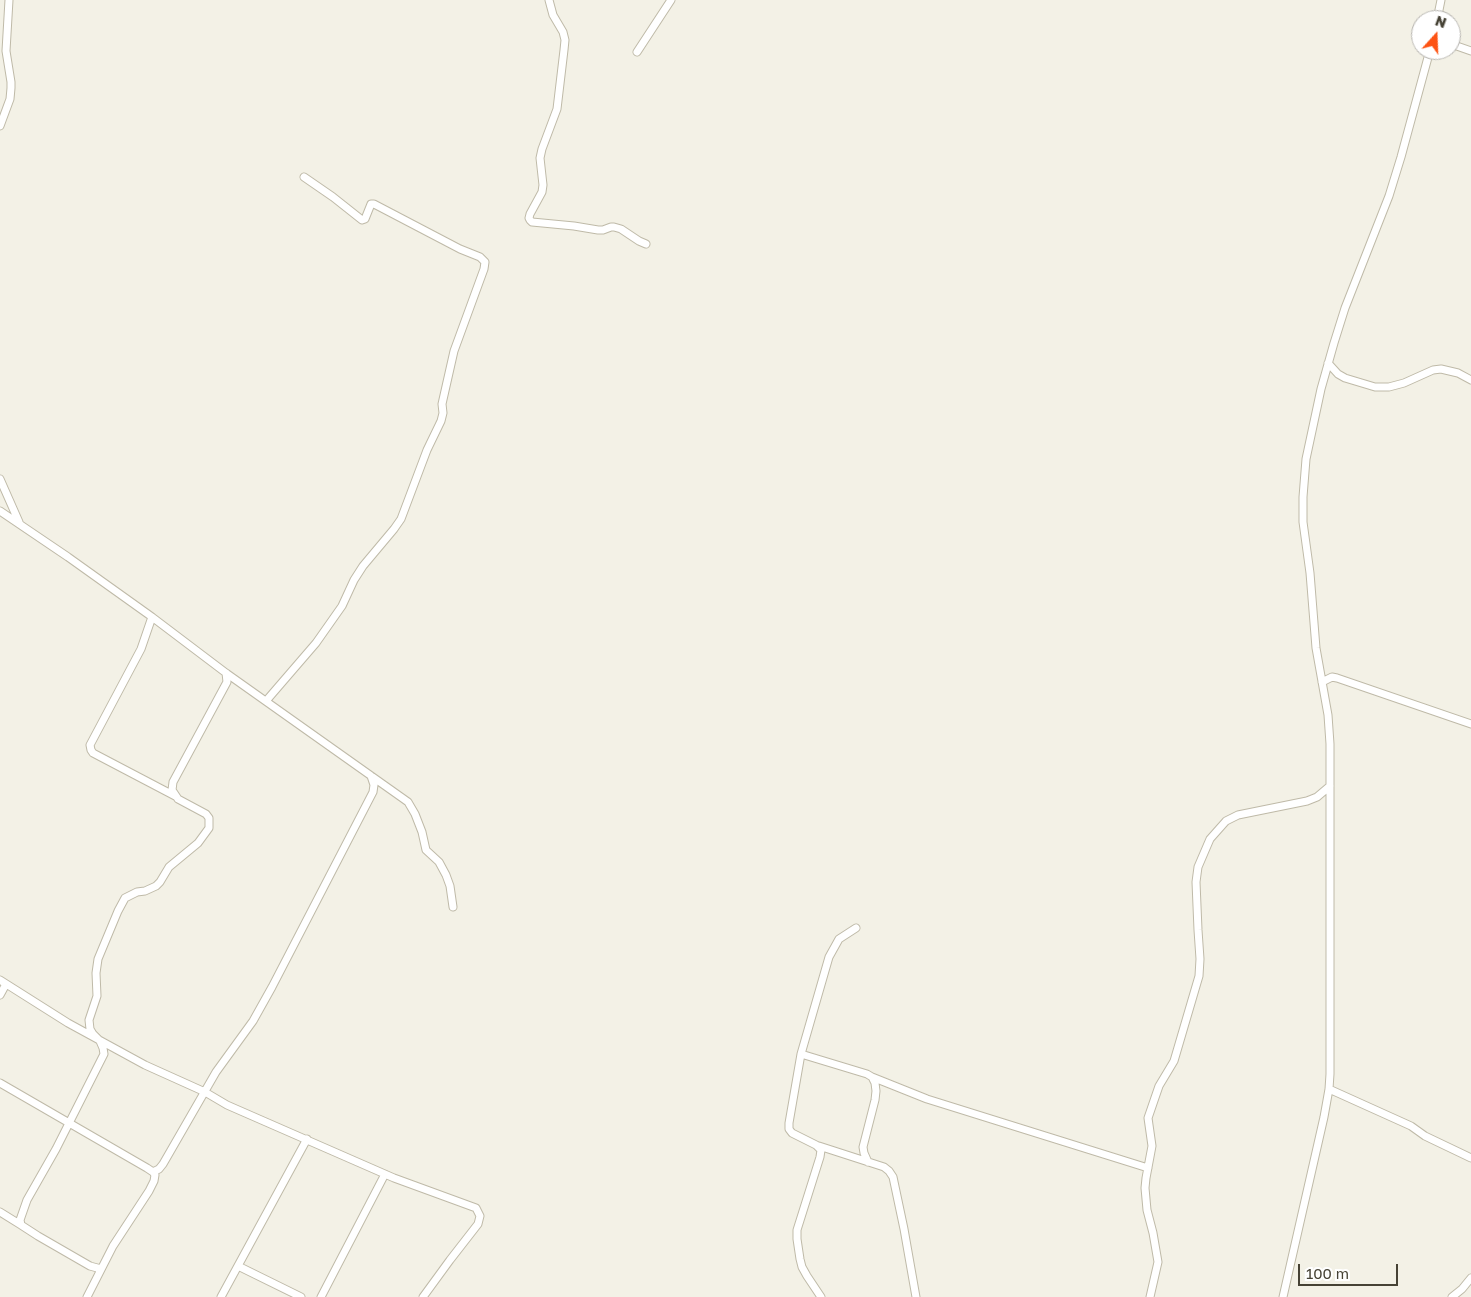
<!DOCTYPE html>
<style>
body{margin:0}
#map{position:relative;width:1471px;height:1297px;overflow:hidden;background:#f3f1e6;font-family:"Golos Text",sans-serif}
canvas{display:block}
.north{position:absolute;left:1411px;top:10px;width:50px;height:50px;box-sizing:border-box;background:#fff;border:1px solid #b5b3ae;border-radius:50%;rotate:20deg;font-size:14px;font-weight:700;line-height:20px;text-align:center;color:#464235}
.north::after{content:'';display:block;margin:auto;width:18px;height:22px;background:#fd5313;clip-path:polygon(50% 0,100% 100%,50% 72%,0 100%)}
.scale{position:absolute;left:1298px;top:1264px;width:100px;height:22px;box-sizing:border-box;border:2px solid #464235;border-top:0;padding-left:6px;font-size:15px;line-height:18px;white-space:nowrap;color:#464235;-webkit-text-stroke:4px #fff;paint-order:stroke}
</style>
<div id="map">
<canvas width="1471" height="1297"></canvas>
<div class="north">N</div>
<div class="scale">100 m</div>
</div>
<script>
const c = document.querySelector('canvas').getContext('2d');
c.lineJoin = 'round';
function poly(rows) {
  const path = new Path2D();
  for (const r of rows) {
    path.moveTo(r[0], r[1]);
    for (let i = 2; i < r.length; i += 2) path.lineTo(r[i], r[i + 1]);
  }
  return path;
}
function strokePath(path, color, width, dash) {
  c.strokeStyle = color;
  c.lineWidth = width;
  c.lineCap = dash ? 'butt' : 'round';
  c.setLineDash(dash || []);
  c.stroke(path);
}
const minor = poly([
 [549,0,553,15,563,32,565,40,564,50,557,109,542,149,540,158,543,185,542,192,530,214,529,218,530,220,532,222,574,226,598,230,603,230,611,227,614,227,621,229,639,241,646,244],
 [1437,20,1441,0],
 [1451,44,1471,51],
 [637,52,671,0],
 [0,126,10,99,11,88,11,82,6,51,9,0],
 [1328,363,1338,374,1345,378,1375,387,1389,387,1404,383,1433,370,1441,369,1458,373,1471,380],
 [0,479,19,522],
 [0,511,68,557,152,617,226,673,408,802,415,814,422,832,426,850,439,862,446,875,450,886,453,907],
 [152,617,141,649,90,745,91,750,93,753,175,796],
 [1322,682,1332,677,1337,678,1471,724],
 [266,701,316,643,342,606,354,580,363,566,394,529,401,519,427,450,441,421,443,413,442,404,454,351,484,269,485,262,480,257,460,249,374,204,371,204,365,219,362,220,333,197,304,177],
 [0,980,68,1023,145,1065,205,1092,227,1105,394,1178,476,1208,480,1216,478,1224,450,1260,423,1297],
 [0,995,6,984],
 [801,1054,867,1074,872,1077,875,1083,876,1091,875,1100,863,1147,864,1153,868,1162],
 [872,1077,927,1099,1148,1168],
 [0,1083,147,1168,153,1172,155,1175,154,1181,149,1191,113,1246,87,1297],
 [1329,1089,1411,1126,1425,1136,1471,1158],
 [819,1146,884,1167,889,1171,893,1177,904,1229,916,1297],
 [153,1172,159,1169,163,1164,216,1072,253,1021,272,987,373,792,374,785,371,776],
 [0,1212,21,1225],
 [238,1266,301,1297],
 [101,1269,90,1266,38,1236,21,1225,20,1220,27,1200,56,1149,104,1054,103,1048,100,1041,93,1034,90,1029,89,1020,97,996,96,973,98,959,118,911,125,898,137,892,145,891,156,886,160,882,169,867,198,843,209,828,209,818,206,814,178,799,172,790,173,782,227,682,226,673],
 [221,1297,307,1139],
 [321,1297,385,1174],
 [821,1297,807,1276,802,1267,800,1259,797,1239,797,1230,820,1157,821,1150,816,1145,792,1133,789,1129,789,1123,801,1054,829,957,839,939,856,928],
 [1150,1297,1158,1262,1153,1233,1147,1210,1145,1188,1146,1178,1152,1146,1148,1118,1159,1086,1174,1061,1199,976,1200,959,1198,930,1196,882,1198,867,1210,839,1226,821,1238,815,1307,801,1317,797,1330,786],
 [1283,1297,1324,1117,1329,1089,1330,1074,1330,744,1328,715,1316,648,1310,573,1303,522,1303,497,1306,459,1321,389,1334,343,1345,308,1389,196,1401,157,1430,50],
 [1452,1297,1462,1289,1471,1278]
]);
strokePath(minor, '#bfbaa8', 9);
strokePath(minor, '#fff', 7);
</script>
